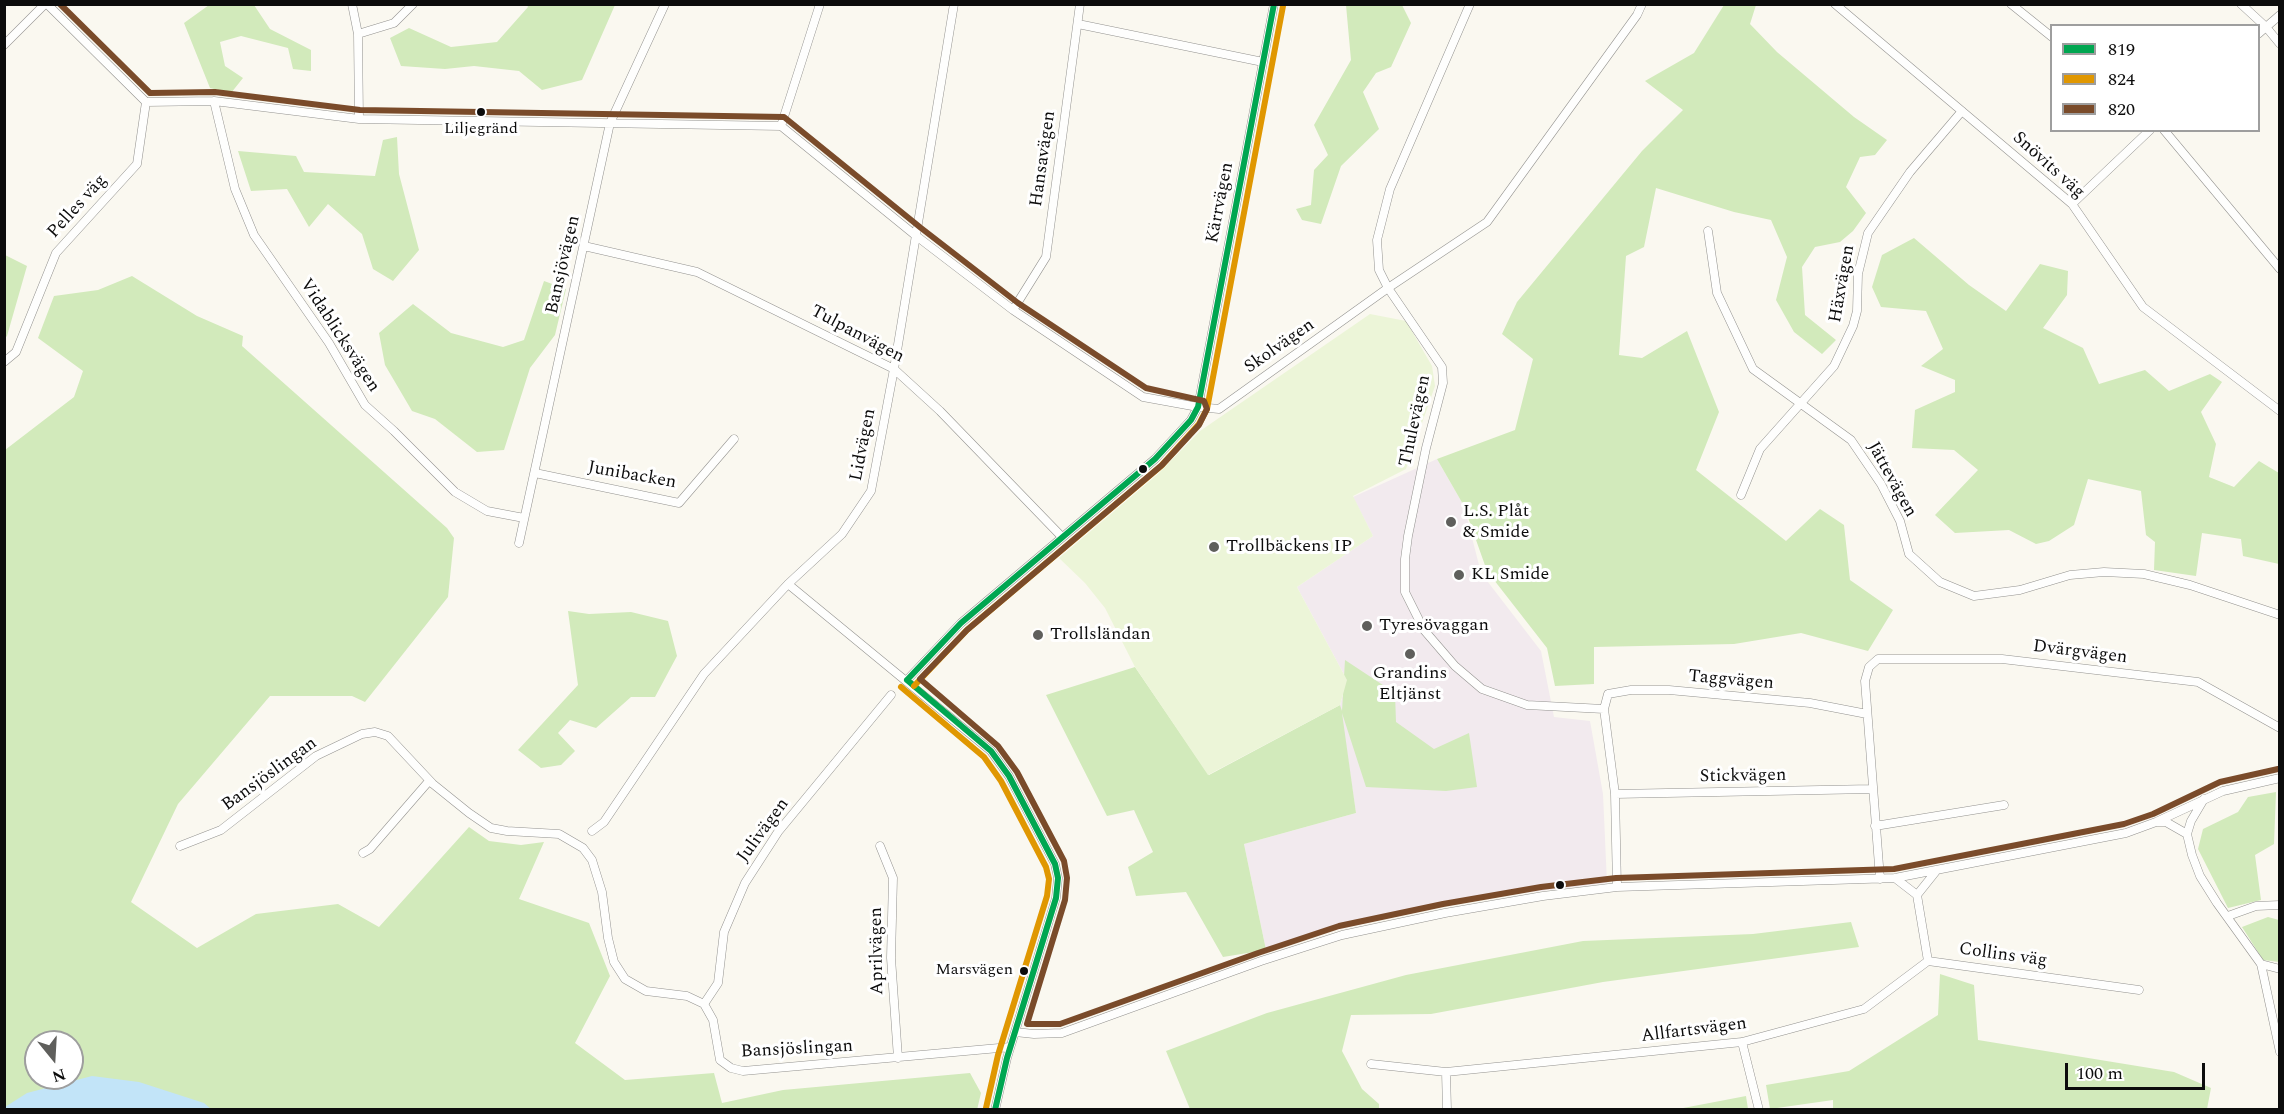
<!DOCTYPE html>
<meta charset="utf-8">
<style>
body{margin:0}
#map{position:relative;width:2284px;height:1114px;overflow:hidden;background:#faf8f0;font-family:Spectral,serif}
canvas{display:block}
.frame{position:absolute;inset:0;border:6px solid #0c0c0c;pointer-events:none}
.legend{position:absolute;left:2050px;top:24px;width:210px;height:108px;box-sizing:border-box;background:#fff;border:2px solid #9e9e9e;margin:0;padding:8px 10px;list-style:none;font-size:18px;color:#0c0c0c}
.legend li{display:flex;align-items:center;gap:12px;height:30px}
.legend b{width:30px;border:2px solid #9e9e9e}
.north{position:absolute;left:24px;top:1030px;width:60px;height:60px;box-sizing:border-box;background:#fff;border:2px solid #9e9e9e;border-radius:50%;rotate:162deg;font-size:16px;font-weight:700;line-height:24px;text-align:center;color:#0c0c0c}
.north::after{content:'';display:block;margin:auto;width:21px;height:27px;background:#5f5f5c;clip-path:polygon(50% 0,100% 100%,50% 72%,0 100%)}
.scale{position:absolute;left:2065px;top:1063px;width:140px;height:27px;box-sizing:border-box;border:3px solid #0c0c0c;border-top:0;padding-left:8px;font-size:18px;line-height:21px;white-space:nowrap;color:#0c0c0c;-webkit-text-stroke:4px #fff;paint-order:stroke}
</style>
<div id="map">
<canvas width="2284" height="1114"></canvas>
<div class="frame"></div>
<ul class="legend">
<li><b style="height:8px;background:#00a651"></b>819</li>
<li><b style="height:8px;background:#e09701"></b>824</li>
<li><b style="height:8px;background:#7a4b2a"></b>820</li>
</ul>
<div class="north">N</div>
<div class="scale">100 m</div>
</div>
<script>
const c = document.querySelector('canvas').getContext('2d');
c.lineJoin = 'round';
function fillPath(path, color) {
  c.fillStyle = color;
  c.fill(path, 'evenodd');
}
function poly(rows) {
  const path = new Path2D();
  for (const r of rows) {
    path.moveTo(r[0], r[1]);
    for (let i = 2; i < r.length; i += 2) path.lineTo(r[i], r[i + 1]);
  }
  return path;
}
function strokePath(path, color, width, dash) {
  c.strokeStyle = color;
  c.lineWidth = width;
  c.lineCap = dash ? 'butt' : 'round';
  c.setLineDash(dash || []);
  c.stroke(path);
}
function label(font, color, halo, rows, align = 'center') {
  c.font = font + ' Spectral,serif';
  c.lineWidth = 6;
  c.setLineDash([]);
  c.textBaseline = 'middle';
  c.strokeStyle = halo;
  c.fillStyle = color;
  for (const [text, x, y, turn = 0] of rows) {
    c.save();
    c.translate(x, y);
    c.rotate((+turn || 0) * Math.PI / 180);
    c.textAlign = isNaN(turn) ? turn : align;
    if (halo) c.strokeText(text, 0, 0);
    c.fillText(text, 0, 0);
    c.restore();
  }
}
fillPath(poly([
 [1437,459,1464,506,1481,573,1541,651,1554,717,1590,721,1603,794,1607,883,1475,899,1318,934,1266,950,1244,844,1356,813,1340,705,1347,680,1297,587,1373,536,1353,497]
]), '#f2eaee');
fillPath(poly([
 [209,5,254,5,270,29,311,50,311,71,293,69,288,48,241,36,220,42,225,66,243,78,231,93,210,88,184,23],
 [527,5,615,5,582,80,542,90,519,71,474,66,445,69,401,66,390,38,409,28,451,47,497,42,528,7],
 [1346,5,1402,5,1411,23,1391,67,1376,73,1363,92,1379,129,1341,166,1321,224,1302,220,1296,209,1311,205,1314,170,1328,155,1314,125,1351,60],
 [1724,5,1756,5,1750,24,1777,52,1854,117,1887,140,1875,155,1860,157,1846,187,1866,213,1853,231,1840,242,1815,247,1802,267,1805,315,1836,340,1822,354,1794,332,1776,300,1787,257,1771,220,1734,212,1656,188,1644,247,1626,256,1619,355,1642,358,1687,331,1719,412,1696,470,1786,541,1820,509,1844,525,1850,580,1893,610,1868,651,1801,633,1734,644,1594,647,1594,684,1555,686,1547,648,1487,571,1464,506,1437,459,1515,430,1533,359,1502,334,1517,302,1642,151,1683,110,1645,81,1694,53],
 [397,137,399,174,419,250,393,281,373,269,362,234,328,204,309,227,287,189,251,191,238,151,296,156,304,172,375,176,383,140],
 [1914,238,1969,285,2006,311,2040,264,2068,271,2067,295,2043,328,2083,348,2099,384,2145,370,2169,391,2210,374,2222,382,2201,412,2216,444,2209,477,2234,487,2259,461,2279,473,2279,564,2243,556,2241,539,2202,533,2196,576,2154,570,2155,542,2146,535,2141,491,2088,479,2074,525,2049,541,2036,544,2009,530,1955,533,1935,515,1978,470,1954,450,1912,448,1915,410,1955,392,1955,380,1921,366,1943,349,1926,311,1881,307,1872,287,1882,255],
 [5,255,27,266,7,336,5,338],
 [132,276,197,316,243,336,242,346,447,528,454,538,448,597,365,702,352,696,270,696,178,804,131,902,197,948,256,914,338,904,379,927,469,827,489,841,521,845,544,842,519,899,589,923,610,976,575,1043,625,1080,714,1073,722,1103,783,1090,970,1073,981,1093,977,1110,5,1110,5,450,74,397,83,371,38,338,54,296,98,290],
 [36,1042,72,1042,72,1078,36,1078],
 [544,281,566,289,555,335,530,368,504,450,477,452,435,419,412,411,385,365,379,333,413,304,451,333,503,347,524,340],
 [568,611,589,614,631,612,668,621,677,656,655,697,631,697,596,728,570,720,558,733,575,751,561,765,541,768,518,750,578,685],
 [1345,660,1395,693,1396,722,1434,749,1469,733,1477,787,1446,791,1366,787,1342,713,1356,813,1244,844,1266,950,1223,957,1186,892,1136,896,1128,867,1153,852,1134,810,1107,816,1046,695,1135,667,1209,775,1340,705,1342,711],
 [2276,792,2274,844,2255,855,2261,900,2228,908,2198,849,2203,829,2238,812,2248,797],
 [2268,917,2279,920,2279,962,2263,960,2242,927],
 [1851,922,1859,947,1603,982,1431,1014,1351,1015,1342,1051,1362,1089,1379,1104,1379,1109,1190,1109,1166,1051,1267,1013,1406,975,1583,941,1753,934],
 [1940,974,1974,985,1978,1040,2174,1072,2211,1088,2207,1109,1833,1110,1833,1100,1770,1109,1766,1085,1849,1071,1938,1015],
 [1746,1096,1748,1109,1675,1109,1678,1109]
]), '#d2eabb');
fillPath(poly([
 [1370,314,1406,321,1432,366,1435,386,1406,469,1353,496,1373,536,1297,587,1347,680,1340,705,1208,775,1135,667,1105,608,1085,583,1059,558,1158,474,1200,431]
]), '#ecf5d8');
fillPath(poly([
 [92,1076,139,1082,204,1103,211,1109,5,1109,5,1107,27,1093]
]), '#c2e4f8');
const minor = poly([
 [47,4,146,102,214,101,359,119,781,126,915,235,1013,310,1143,397,1198,407,1219,409,1388,288,1487,222,1637,15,1642,4],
 [352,4,358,34,359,119],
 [1470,4,1390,189,1377,240,1379,270,1388,288,1442,367,1443,383,1426,448,1408,536,1405,559,1405,592,1424,630,1455,666,1482,689,1527,705,1604,709],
 [1835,4,2072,204,2143,307,2280,411],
 [2011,4,2052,37],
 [2241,4,2266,27,2280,44],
 [1078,24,1263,62],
 [358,34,394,23,413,4],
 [2258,34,2280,15],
 [4,45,45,4],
 [214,101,235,189,254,235,329,343,365,405,394,431,455,492,487,511,524,518],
 [781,126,820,4],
 [2164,130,2280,269],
 [2072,204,2150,130],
 [1708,231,1717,293,1753,369,1851,440,1881,484,1900,521,1909,554,1940,582,1974,596,2020,590,2070,575,2104,572,2144,574,2190,585,2280,615],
 [584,246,697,272,894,369,940,411,1062,537],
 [1013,310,1046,257,1080,4],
 [4,362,16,352,56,253,137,164,146,102],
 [535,473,679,503,734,439],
 [1741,495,1760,449,1834,366,1853,326,1857,311,1858,274,1868,233,1910,172,1962,111],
 [519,543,610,123,665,4],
 [788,584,991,751,1009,776,1055,864,1058,878,1056,898,1007,1058,995,1110],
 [907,680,961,623,1155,459,1191,420,1198,407,1274,4],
 [1615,794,1872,789],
 [2204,799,2191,821,2187,834,2192,855,2200,876,2217,903,2261,964,2280,1052],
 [2157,822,2166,822,2187,834],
 [1875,826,2004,805],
 [592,831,604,822,704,674,788,584,842,534,871,491,894,369,954,4],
 [180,846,221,830,316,756,362,734,375,732,388,736,433,784,469,813,491,828,507,831,559,834,583,848,592,860,602,892,608,938,614,962,625,979,646,991,687,996,704,1004,713,1020,720,1060,731,1068,743,1071,1010,1047],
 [880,846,893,878,891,958,898,1058],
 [363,853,370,849,429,781],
 [1937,870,1917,895,1928,961,2139,990],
 [1895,878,1917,895],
 [1880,879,1865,681,1869,667,1878,659,2002,659,2198,682,2280,728],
 [1617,887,1615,794,1604,709,1608,694,1631,690,1669,690,1810,703,1867,714],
 [2228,916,2256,906,2280,905],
 [2261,964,2280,969],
 [704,1004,718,983,724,932,745,883,778,832,891,695],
 [1015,1032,1034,1034,1062,1033,1261,961,1342,935,1445,913,1543,896,1617,887,1895,878,2126,833,2156,822,2223,791,2280,778],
 [1742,1042,1759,1110],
 [1371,1064,1446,1072,1742,1042,1864,1009,1928,961],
 [1446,1072,1447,1110]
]);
strokePath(minor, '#93928f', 9);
strokePath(minor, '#fefefd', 8);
strokePath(poly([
 [907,680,961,623,1155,459,1191,420,1198,407,1274,4],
 [907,680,991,751,1009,776,1055,864,1058,878,1056,898,1007,1058,995,1110]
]), '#00a651', 6);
strokePath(poly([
 [914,686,967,630,1161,466,1199,424,1207,409,1283,6],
 [901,687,984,757,1001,781,1046,867,1049,879,1047,896,998,1055,986,1108]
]), '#e09701', 6);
strokePath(poly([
 [60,4,150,93,215,92,360,110,784,117,921,228,1018,303,1146,388,1204,401,1207,409,1199,425,1162,465,967,630,920,679,998,746,1017,772,1064,861,1067,878,1065,900,1027,1024,1060,1024,1258,953,1339,926,1443,904,1541,887,1616,878,1894,869,2124,824,2153,814,2220,782,2278,769]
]), '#7a4b2a', 6);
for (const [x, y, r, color] of [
 [481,112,5,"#0c0c0c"],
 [1143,469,5,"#0c0c0c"],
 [1451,522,6,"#5f5f5c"],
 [1214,547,6,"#5f5f5c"],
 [1459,575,6,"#5f5f5c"],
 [1367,626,6,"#5f5f5c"],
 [1038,635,6,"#5f5f5c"],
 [1410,654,6,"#5f5f5c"],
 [1560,885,5,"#0c0c0c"],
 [1024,971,5,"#0c0c0c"]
]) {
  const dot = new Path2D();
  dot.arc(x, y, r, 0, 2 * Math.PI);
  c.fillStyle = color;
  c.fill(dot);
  strokePath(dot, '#fff', 2);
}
label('16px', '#0c0c0c', '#fff', [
 ["Liljegränd",481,130],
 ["Marsvägen",1013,971,"right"]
]);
label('18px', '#0c0c0c', '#fff', [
 ["Hansavägen",1044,159,-82],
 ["Snövits väg",2048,166,42],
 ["Kärrvägen",1221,203,-79],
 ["Pelles väg",78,207,-48],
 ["Bansjövägen",564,265,-77],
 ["Häxvägen",1843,284,-80],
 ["Tulpanvägen",857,335,28],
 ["Vidablicksvägen",339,336,57],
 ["Skolvägen",1280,347,-35],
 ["Thulevägen",1416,421,-78],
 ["Lidvägen",864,445,-79],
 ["Junibacken",632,476,10],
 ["Jättevägen",1891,480,61],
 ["Dvärgvägen",2080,653,7],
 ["Taggvägen",1731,681,5],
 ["Bansjöslingan",270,775,-36],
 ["Stickvägen",1743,777,-1],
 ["Julivägen",764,831,-54],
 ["Aprilvägen",878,951,-91],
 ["Collins väg",2003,956,8],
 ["Allfartsvägen",1694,1031,-7],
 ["Bansjöslingan",797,1050,-3]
]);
label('18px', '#0c0c0c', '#fff', [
 ["L.S. Plåt",1463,512],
 ["& Smide",1463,533],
 ["Trollbäckens IP",1226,547],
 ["KL Smide",1471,575],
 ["Tyresövaggan",1379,626],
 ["Trollsländan",1050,635],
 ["Grandins",1410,674,"center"],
 ["Eltjänst",1410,695,"center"]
], 'left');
</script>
